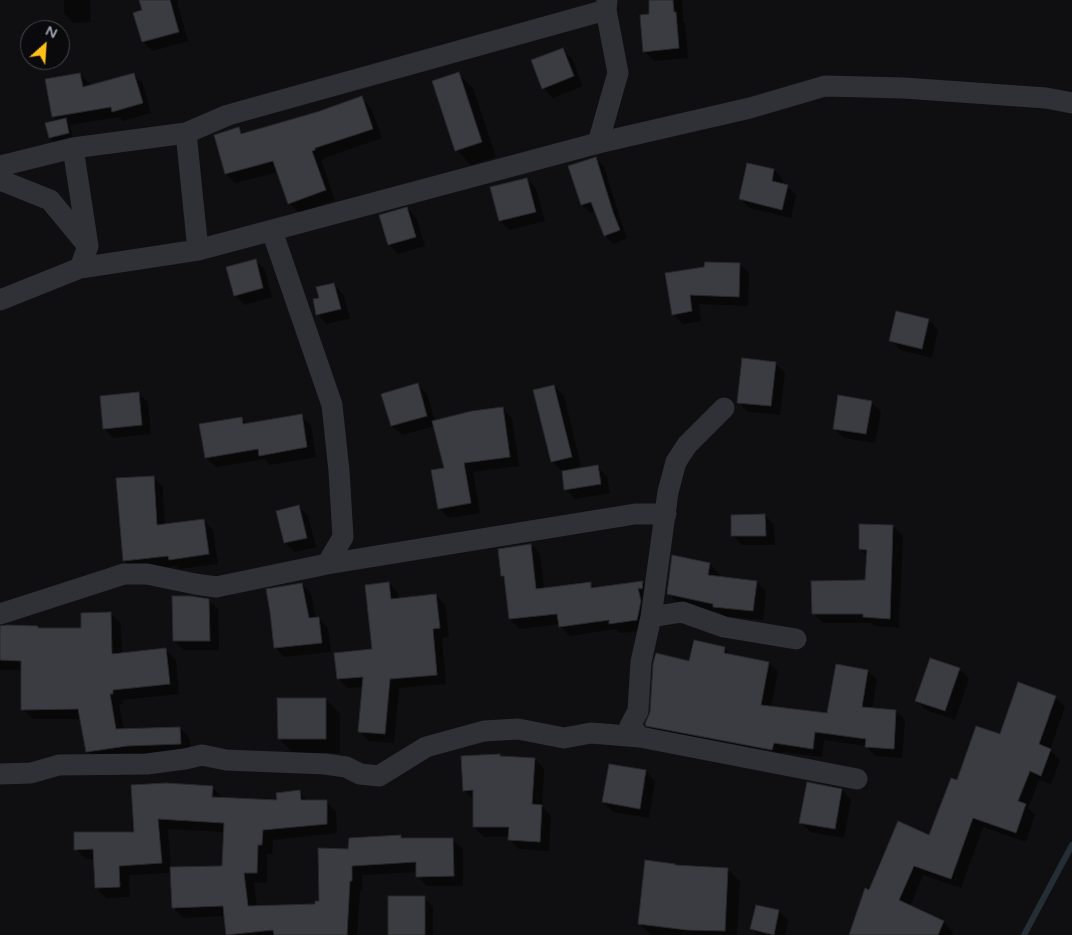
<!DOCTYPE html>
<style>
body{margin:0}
#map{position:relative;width:1072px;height:935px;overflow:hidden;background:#0f0f11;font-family:"Varela Round",sans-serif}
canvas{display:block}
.north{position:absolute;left:20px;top:20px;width:50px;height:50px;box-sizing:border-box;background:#0a0a0c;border:1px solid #46484f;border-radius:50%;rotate:26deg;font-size:14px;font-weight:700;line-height:20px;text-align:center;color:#9fa4b3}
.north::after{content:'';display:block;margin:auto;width:18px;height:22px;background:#ffc019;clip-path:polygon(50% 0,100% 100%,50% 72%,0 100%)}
</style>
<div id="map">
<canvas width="1072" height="935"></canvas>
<div class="north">N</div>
</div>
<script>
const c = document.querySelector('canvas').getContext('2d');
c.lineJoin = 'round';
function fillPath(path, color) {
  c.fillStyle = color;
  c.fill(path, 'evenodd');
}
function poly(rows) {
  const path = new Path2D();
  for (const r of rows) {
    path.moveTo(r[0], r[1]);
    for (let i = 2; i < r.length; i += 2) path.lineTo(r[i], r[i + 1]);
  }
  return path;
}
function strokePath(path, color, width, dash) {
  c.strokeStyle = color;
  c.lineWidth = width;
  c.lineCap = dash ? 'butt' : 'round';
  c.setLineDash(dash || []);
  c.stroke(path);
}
fillPath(poly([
 [64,0,90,0,91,22,73,23,64,13],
 [140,0,178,0,178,2,177,2,188,41,152,51,143,41,144,11],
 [650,0,682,0,683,21,685,23,688,58,654,61,645,51,651,15],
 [562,49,572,59,583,86,553,98,543,88],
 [458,73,473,88,496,157,471,165,457,150],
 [80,74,90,84,90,86,134,74,143,84,151,113,123,121,119,117,70,125,73,138,54,142,50,138,58,121,53,116],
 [361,98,371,108,382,138,324,158,324,159,321,160,335,200,299,213,289,203,278,172,235,183,226,174,238,128,244,134,317,113],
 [596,159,604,167,621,221,627,238,613,244,605,235,595,211,590,213,582,204],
 [774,170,783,180,782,185,787,186,796,195,791,218,750,208,740,199],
 [527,179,536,189,545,221,509,230,500,220],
 [407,208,416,218,425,246,398,254,389,244],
 [256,261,265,270,272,297,245,305,235,295],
 [740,264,749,274,748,306,699,304,701,321,683,324,673,314,666,274],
 [334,284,343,294,350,318,327,324,317,314,320,299],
 [929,320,938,330,932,358,900,350,891,340],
 [775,363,785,373,780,415,748,412,738,402],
 [418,385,427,394,435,421,502,408,512,418,519,466,473,472,480,513,449,518,439,508,446,469,435,426,402,435,392,426],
 [554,386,564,396,581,466,567,470,567,472,597,467,607,476,610,493,575,499,566,489,563,471,562,471,552,461],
 [139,393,148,403,151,434,113,438,104,428],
 [871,402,881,412,875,443,844,438,834,428],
 [301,416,311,425,316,457,270,465,265,459,216,467,206,457,241,418,248,425],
 [153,477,163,487,165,525,203,520,213,530,218,564,179,569,176,566,133,570,124,561],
 [298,506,308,516,316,547,295,552,285,543,277,512],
 [765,515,774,525,775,545,742,545,733,536],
 [893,526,903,536,899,628,874,626,871,623,823,623,813,613,867,581,868,557,860,549],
 [531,545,540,554,544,589,590,583,595,589,643,582,652,591,647,630,620,633,616,629,570,636,560,626,560,624,519,629,510,619,506,579,502,576],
 [710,564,719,574,718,578,756,582,766,591,763,620,724,616,719,612,678,603,668,593],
 [389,583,398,593,399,599,435,595,445,605,449,637,442,638,446,684,399,688,394,743,369,741,360,731,364,687,348,688,338,679,374,650],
 [301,584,311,593,316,619,319,619,328,628,331,652,284,657,275,647],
 [208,600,218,609,219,650,184,650,175,641],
 [110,613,121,624,122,655,165,650,176,660,179,694,122,700,123,704,119,704,124,730,180,728,190,739,190,754,98,762,88,752,82,719,33,719,23,709,22,670,0,670,0,627,39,629,83,629],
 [725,649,732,656,769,663,778,672,771,707,828,715,868,671,877,680,872,709,896,711,905,720,902,758,875,756,866,746,824,740,822,757,783,752,781,758,657,734,647,724,690,662],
 [959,669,969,679,955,720,926,710,917,700],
 [1055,697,1065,707,1050,750,1060,760,1051,784,1039,780,1028,808,1035,815,1026,842,983,827,961,888,923,875,910,907,944,922,953,932,952,935,850,935,870,891,930,836,958,782,1001,736],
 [326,699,340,714,340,753,293,753,279,738],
 [501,757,535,759,544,769,542,806,551,816,549,851,519,849,509,839,509,836,484,837,474,827,474,800,464,790],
 [645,771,655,781,649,818,613,812,603,802],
 [132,787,212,787,222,797,222,798,278,802,299,792,309,801,326,801,336,812,337,833,273,840,272,854,267,854,267,883,254,882,257,907,316,905,320,903,349,851,400,836,404,839,452,839,463,849,463,886,427,886,417,876,417,872,362,875,362,891,360,891,357,935,228,935,225,916,183,918,173,907,171,873,129,875,130,897,106,898,96,888,95,859,86,859,76,849,136,833],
 [168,829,225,832,223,867,171,868],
 [842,790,851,800,844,838,810,832,801,822],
 [676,866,727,869,740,881,737,935,651,935,639,923],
 [424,898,433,907,433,935,390,935],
 [757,906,779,911,788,921,785,935,758,935,752,929]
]), '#0007');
strokePath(poly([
 [1024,935,1072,845]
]), '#252d35', 6);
const building = poly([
 [139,0,170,0,179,32,142,42,133,13,142,10,139,0],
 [649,0,673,0,674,12,676,12,679,48,643,52,640,15,649,14,649,0],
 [563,48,574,76,542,89,531,60,563,48],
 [459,72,482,142,455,151,432,81,459,72],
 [80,73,83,87,134,73,143,103,112,112,111,107,52,117,45,79,80,73],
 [362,96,373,129,315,148,315,150,312,151,326,190,288,204,273,161,225,174,214,135,239,127,241,134,317,112,362,96],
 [66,118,69,133,49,138,45,123,66,118],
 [596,157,613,212,620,230,604,236,591,202,581,205,568,166,596,157],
 [747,163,774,169,772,181,788,185,782,210,739,199,747,163],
 [527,178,536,212,499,221,490,187,527,178],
 [407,207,416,237,388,245,379,215,407,207],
 [256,259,263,288,234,296,226,267,256,259],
 [705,262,740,263,739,297,690,295,692,311,672,315,665,273,704,267,705,262],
 [334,283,341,309,316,315,313,299,319,298,316,287,334,283],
 [896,311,929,319,922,349,889,341,896,311],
 [742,358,776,362,771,406,737,403,742,358],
 [418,383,427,416,391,426,381,394,418,383],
 [554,385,572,457,551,462,533,390,554,385],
 [139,392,142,425,103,429,100,396,139,392],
 [838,395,872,401,866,434,833,429,838,395],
 [503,407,510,457,464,463,471,503,438,509,431,470,444,468,432,421,472,411,503,407],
 [302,414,307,447,259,456,258,449,205,458,199,424,242,417,243,424,302,414],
 [598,465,601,484,564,490,562,471,598,465],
 [154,476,157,525,204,519,209,554,169,560,168,556,123,561,116,478,154,476],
 [299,505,307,538,284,543,276,511,299,505],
 [765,514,766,536,731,536,731,515,765,514],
 [859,524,893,525,890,619,863,617,863,614,812,614,811,581,865,580,867,550,859,549,859,524],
 [531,544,536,589,591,582,591,588,643,581,642,589,638,588,641,601,637,620,609,624,609,620,559,627,557,614,509,619,504,576,501,576,498,549,531,544],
 [672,555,710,563,708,575,757,581,753,611,713,607,713,604,667,594,672,555],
 [389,582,391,599,436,594,440,628,433,629,437,675,390,679,385,734,358,732,363,677,337,679,334,653,372,649,365,585,389,582],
 [302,583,309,618,319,617,322,643,274,648,270,612,266,589,302,583],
 [172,596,190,596,209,599,210,641,173,641,172,596],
 [111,612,112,654,166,648,170,684,113,690,113,694,110,694,116,729,180,727,181,744,127,746,86,752,78,709,21,710,21,661,0,660,0,626,7,625,38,626,38,628,81,628,81,613,111,612],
 [694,640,725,647,724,653,769,662,761,705,827,713,836,664,868,670,862,707,896,710,894,749,865,747,866,739,815,732,813,749,774,743,772,750,646,726,645,724,650,712,653,664,656,653,689,661,694,640],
 [930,658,960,668,945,711,915,701,930,658],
 [1018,682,1056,696,1039,744,1051,749,1041,776,1030,771,1018,801,1026,804,1016,833,973,818,951,879,914,866,899,900,944,921,938,935,849,935,865,888,869,890,898,821,929,835,951,778,957,780,976,726,1000,734,1018,682],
 [277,698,326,698,326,739,278,739,277,698],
 [500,754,500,756,535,758,532,804,542,805,540,842,508,840,509,827,473,827,473,790,463,791,461,756,500,754],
 [609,764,646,770,640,809,602,802,609,764],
 [807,782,842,789,835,829,799,823,807,782],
 [166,783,213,786,212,797,277,800,276,793,300,790,301,800,327,800,327,824,263,830,262,845,258,845,257,873,244,873,248,906,315,904,315,901,319,901,318,848,348,849,349,838,401,835,401,838,453,838,454,876,416,877,416,862,352,866,352,881,350,881,347,935,274,935,273,930,226,935,223,906,172,908,170,867,222,866,224,823,158,819,162,863,119,866,120,887,95,888,93,849,74,850,74,832,134,832,131,785,166,783],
 [645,860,675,864,675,865,728,868,725,931,687,930,638,924,645,860],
 [388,896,425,896,425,935,388,935,388,896],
 [756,905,779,910,774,935,750,929,756,905]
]);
fillPath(building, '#3b3c41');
strokePath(building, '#29292d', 1);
strokePath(poly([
 [186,133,198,250],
 [598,143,618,73,606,10,607,0],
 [73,148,88,246,80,268],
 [0,166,73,148,186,133,228,115,606,10],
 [0,180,50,200,88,246],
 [0,300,80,268,198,250,598,143,750,108,825,86,904,88,1046,98,1072,103],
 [327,564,635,514,666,514],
 [0,614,124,574,147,574,195,584,216,587,327,564,343,537,339,471,332,405,272,231],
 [651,617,682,612,724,627,796,639],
 [640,737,857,779],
 [0,774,31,773,59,765,147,764,185,759,202,755,226,760,325,764,346,767,360,774,379,776,426,747,484,731,518,729,564,738,591,733,640,737,630,726,638,711,641,662,651,617,668,492,676,462,687,445,724,408]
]), '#303136', 21);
</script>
